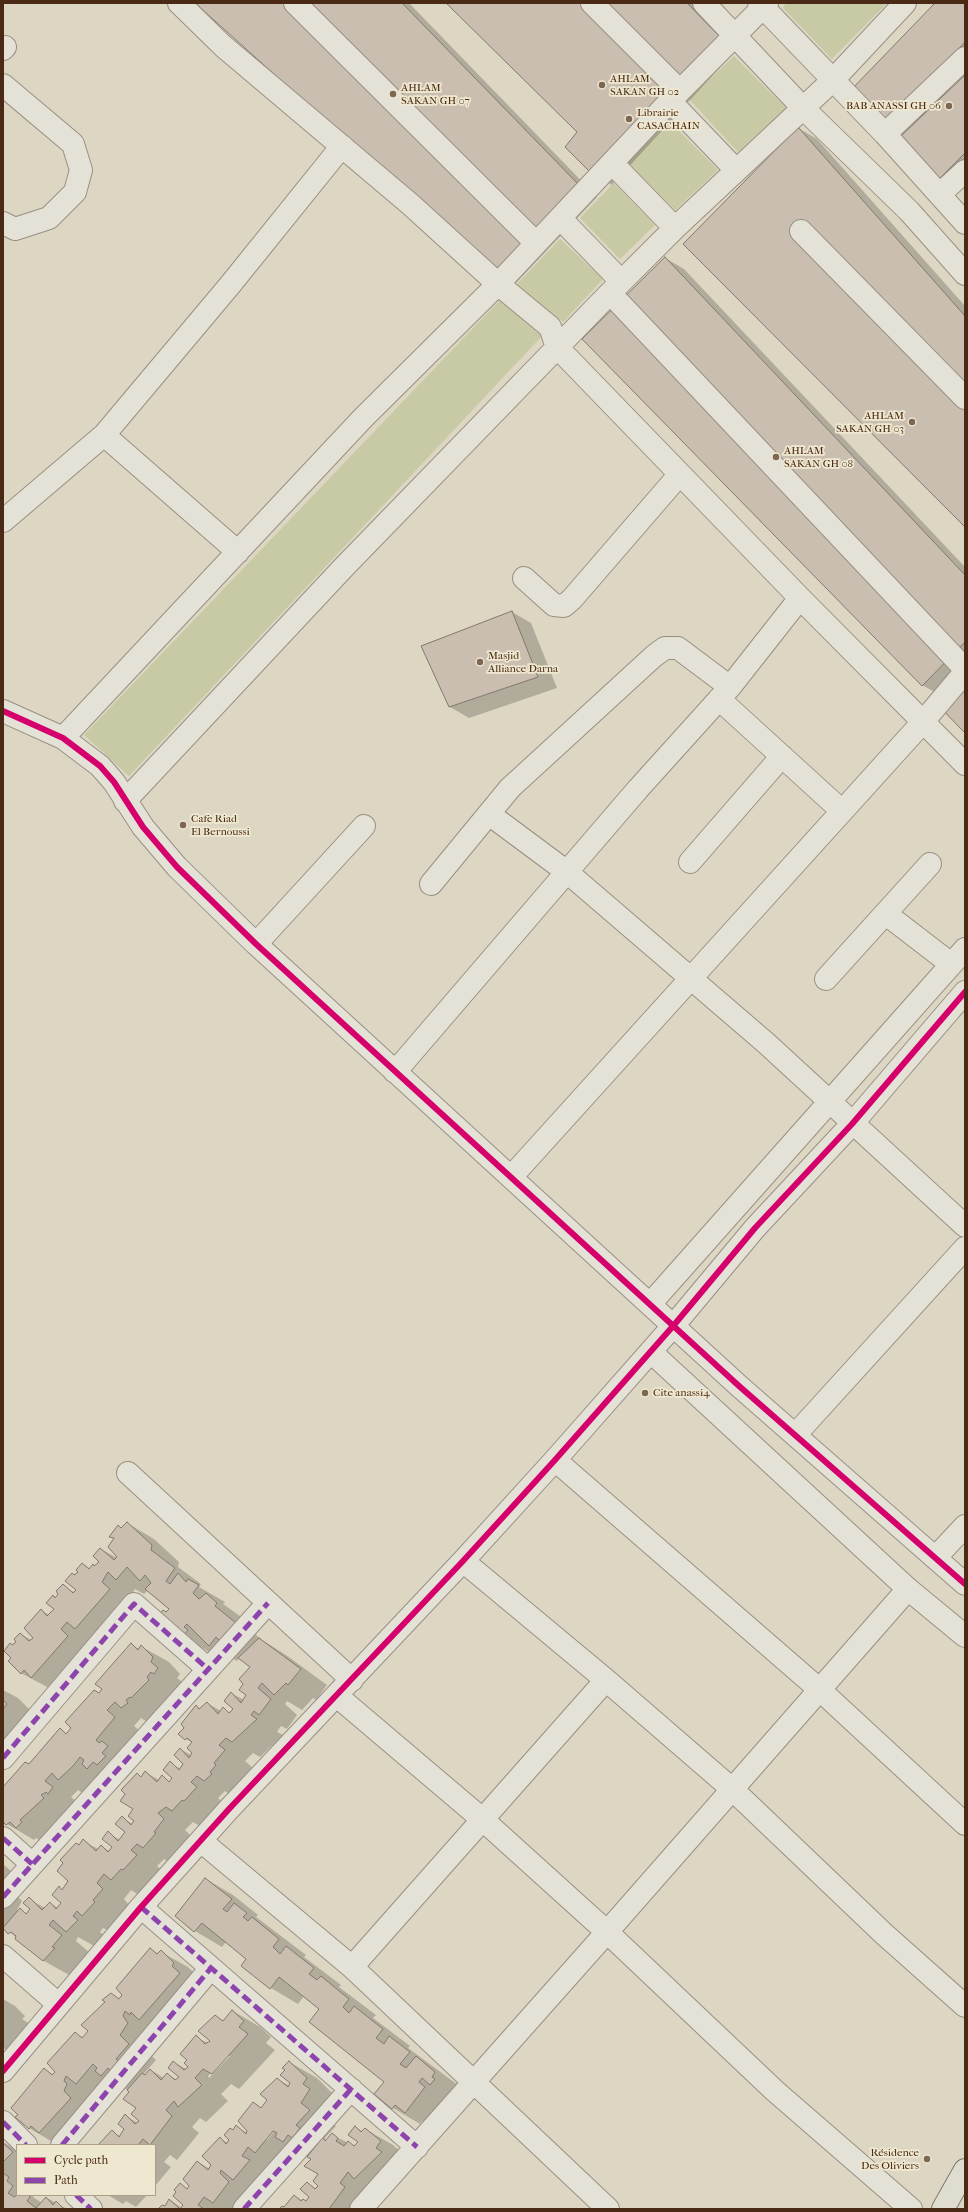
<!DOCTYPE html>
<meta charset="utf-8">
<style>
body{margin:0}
#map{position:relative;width:968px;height:2212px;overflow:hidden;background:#dcd6c2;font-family:"IM FELL French Canon",serif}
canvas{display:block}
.frame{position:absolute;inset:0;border:4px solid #4a2915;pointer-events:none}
.legend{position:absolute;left:16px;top:2144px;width:140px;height:52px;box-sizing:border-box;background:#efe8d1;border:1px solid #ad9c86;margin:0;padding:5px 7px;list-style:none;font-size:12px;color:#4a2915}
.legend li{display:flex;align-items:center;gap:8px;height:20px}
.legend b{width:20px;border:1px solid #ad9c86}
</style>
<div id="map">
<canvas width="968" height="2212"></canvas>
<div class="frame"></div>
<ul class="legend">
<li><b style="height:5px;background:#d6006c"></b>Cycle path</li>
<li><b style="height:5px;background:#8e44ad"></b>Path</li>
</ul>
</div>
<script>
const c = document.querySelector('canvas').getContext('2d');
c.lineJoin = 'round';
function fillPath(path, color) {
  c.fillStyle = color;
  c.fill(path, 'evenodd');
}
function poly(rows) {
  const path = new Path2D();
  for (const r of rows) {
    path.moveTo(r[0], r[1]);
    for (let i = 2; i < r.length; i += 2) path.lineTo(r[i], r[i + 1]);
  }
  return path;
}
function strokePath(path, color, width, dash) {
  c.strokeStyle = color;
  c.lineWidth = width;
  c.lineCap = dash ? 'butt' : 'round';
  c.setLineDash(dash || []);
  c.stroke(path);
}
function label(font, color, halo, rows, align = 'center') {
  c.font = font + ' "IM FELL French Canon",serif';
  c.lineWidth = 3.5;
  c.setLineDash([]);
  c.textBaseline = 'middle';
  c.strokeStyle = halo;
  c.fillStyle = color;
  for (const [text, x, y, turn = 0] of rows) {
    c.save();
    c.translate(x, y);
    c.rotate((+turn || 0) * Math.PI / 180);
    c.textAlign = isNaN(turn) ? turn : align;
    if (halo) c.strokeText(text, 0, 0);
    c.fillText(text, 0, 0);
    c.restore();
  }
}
fillPath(poly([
 [786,3,887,3,832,59,783,8],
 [734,56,786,108,738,152,689,99],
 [669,121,718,170,675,210,628,163],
 [614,183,655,225,620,259,580,218],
 [560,239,603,279,563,322,516,285],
 [500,300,542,336,129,776,84,735]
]), '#c8caa5');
fillPath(poly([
 [196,3,409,3,597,197,515,284],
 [447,3,694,3,738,48,612,185,594,174,579,132],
 [937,3,965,3,965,73,946,93,947,94,965,77,965,182,959,188,940,177,904,135,886,124],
 [798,128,817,139,965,306,965,526],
 [665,258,684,269,965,567,965,732,940,695,922,685],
 [512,612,531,623,557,688,469,718,450,707,422,647],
 [127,1523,154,1539,179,1562,178,1567,201,1584,199,1587,225,1602,223,1604,244,1619,241,1622,262,1640,286,1655,327,1685,316,1700,313,1698,302,1710,287,1701,285,1704,297,1715,287,1729,281,1726,277,1732,283,1735,260,1757,253,1753,245,1761,252,1767,241,1780,243,1782,232,1796,225,1791,218,1798,224,1804,200,1826,193,1822,185,1830,190,1835,171,1863,164,1859,157,1866,164,1872,139,1895,131,1890,124,1899,129,1905,110,1931,103,1928,100,1932,105,1936,94,1946,78,1937,76,1941,89,1952,71,1976,44,1961,3,1926,3,1881,22,1901,17,1910,19,1912,20,1910,27,1914,31,1909,29,1899,45,1908,50,1903,58,1908,62,1903,59,1888,63,1890,70,1881,80,1846,83,1841,98,1849,101,1846,109,1851,113,1847,108,1833,120,1840,126,1832,122,1818,133,1824,135,1821,137,1774,142,1777,145,1772,159,1780,162,1777,170,1782,173,1778,170,1763,181,1769,184,1764,180,1749,191,1755,193,1753,193,1743,186,1739,186,1728,196,1706,201,1709,207,1703,221,1711,223,1709,231,1713,234,1708,231,1693,244,1700,247,1695,252,1667,239,1658,237,1661,213,1647,209,1652,201,1647,200,1648,173,1633,167,1613,170,1609,148,1590,144,1594,135,1589,129,1598,49,1688,21,1673,13,1658,13,1646,18,1642,21,1634,31,1640,35,1638,41,1610,49,1615,55,1609,53,1597,56,1598,63,1586,74,1592,77,1589,75,1576,82,1564,91,1569,100,1562,101,1549,117,1558,118,1557,115,1539,110,1536],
 [132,1645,139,1649,142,1647,169,1662,180,1674,177,1678,185,1684,149,1723,141,1718,134,1726,142,1733,129,1769,132,1772,125,1780,121,1777,86,1795,78,1790,71,1797,79,1804,44,1843,36,1838,34,1840,7,1824,3,1821,3,1788,29,1765,60,1730,67,1734,100,1694],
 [3,1690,18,1698,30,1710,3,1756],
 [3,1864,11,1871,3,1880],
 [206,1879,233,1895,258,1915,256,1917,306,1955,304,1957,341,1985,339,1987,376,2015,373,2018,410,2046,408,2048,462,2088,433,2128,422,2121,420,2124,393,2108,376,2094,386,2082,321,2009,304,1996,298,2004,271,1988,248,1959,226,1942,222,1947,195,1931,176,1916],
 [150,1949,159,1954,161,1952,188,1967,200,1979,147,2051,156,2060,143,2075,146,2076,151,2070,164,2078,167,2074,177,2080,180,2078,173,2062,186,2069,189,2067,189,2060,196,2037,208,2043,211,2041,215,2016,224,2021,233,2011,260,2027,271,2037,266,2043,275,2050,239,2089,231,2084,221,2094,228,2101,206,2122,200,2118,192,2127,199,2133,177,2160,170,2155,164,2162,171,2167,155,2186,155,2145,100,2145,112,2132,120,2136,126,2129,126,2116,138,2123,140,2122,138,2108,131,2092,117,2084,56,2144,29,2128,45,2069,54,2075,75,2033,84,2038,111,1994,120,1999],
 [227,2056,230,2056,209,2078,208,2076],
 [3,1999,15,2006,25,2016,22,2019,30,2024,8,2051,3,2048],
 [289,2062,317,2078,334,2095,328,2119,336,2126,324,2139,327,2141,332,2135,355,2146,360,2142,356,2127,363,2132,365,2129,393,2145,407,2157,367,2209,282,2209,294,2196,306,2202,310,2196,307,2183,317,2189,320,2186,319,2174,312,2159,298,2150,260,2194,248,2187,246,2190,256,2198,248,2209,159,2209,165,2208,170,2200,182,2208,184,2205,180,2184,188,2189,198,2162,210,2169,220,2139,228,2143,237,2127,247,2133,254,2103,262,2108,269,2100,277,2079,290,2086,292,2082,286,2070],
 [276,2126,277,2128,267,2140,266,2138],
 [3,2142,17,2150,17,2195,34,2195,33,2197,42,2203,47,2198,67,2209,3,2209],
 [108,2195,147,2195,136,2207,126,2201,123,2204]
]), '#0003');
const building = poly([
 [195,3,402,3,579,185,495,273,195,3],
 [446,3,687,3,720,37,593,175,565,147,577,132,446,3],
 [935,3,965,3,965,42,885,125,850,91,935,3],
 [965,75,965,153,940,178,900,137,965,75],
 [798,127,965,316,965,527,683,244,798,127],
 [665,257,965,575,965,642,922,686,582,339,665,257],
 [512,611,538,677,449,707,421,646,512,611],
 [965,672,965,733,933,700,965,672],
 [127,1522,152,1545,151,1550,175,1568,166,1581,170,1584,178,1573,186,1582,188,1579,199,1585,193,1593,199,1599,206,1593,217,1603,215,1606,236,1623,220,1641,216,1637,209,1646,187,1624,184,1627,188,1630,182,1637,158,1616,163,1610,166,1612,169,1609,145,1589,151,1583,145,1575,140,1581,127,1567,116,1580,108,1572,102,1582,110,1589,75,1629,67,1622,61,1629,68,1636,31,1678,24,1670,21,1674,8,1661,11,1658,4,1651,10,1643,12,1645,16,1642,14,1639,20,1633,29,1641,33,1638,24,1628,41,1609,47,1616,54,1609,46,1603,53,1595,55,1598,58,1594,56,1591,63,1584,73,1593,76,1590,65,1581,72,1573,74,1575,78,1572,76,1570,82,1563,89,1569,93,1564,94,1566,99,1562,93,1556,100,1548,114,1560,117,1557,108,1547,114,1538,109,1537,118,1525,121,1528,127,1522],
 [259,1638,301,1669,288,1685,286,1683,274,1695,262,1683,258,1688,271,1699,259,1715,254,1711,251,1715,257,1719,232,1742,226,1738,219,1745,225,1750,214,1763,216,1765,210,1772,212,1774,204,1781,197,1776,191,1782,197,1787,184,1801,182,1800,172,1811,166,1807,158,1813,164,1819,154,1832,156,1833,143,1848,137,1844,131,1850,137,1855,123,1870,121,1869,111,1880,104,1874,97,1883,103,1889,93,1900,95,1902,82,1916,77,1911,73,1916,78,1920,66,1932,53,1920,49,1925,62,1935,52,1947,55,1948,43,1961,15,1939,16,1936,11,1932,8,1934,3,1928,20,1908,26,1914,30,1909,23,1903,29,1897,42,1910,50,1902,56,1909,61,1903,52,1895,59,1886,62,1890,68,1881,57,1871,63,1863,60,1860,76,1843,79,1845,83,1839,96,1851,101,1845,108,1852,112,1847,102,1839,108,1831,118,1841,125,1832,115,1824,122,1816,131,1825,134,1821,128,1816,133,1809,120,1801,125,1794,121,1790,137,1773,141,1777,145,1771,157,1782,162,1775,169,1782,172,1778,163,1770,170,1761,179,1770,183,1764,174,1755,180,1748,189,1758,192,1753,187,1748,192,1742,187,1738,185,1740,178,1734,184,1728,181,1724,196,1705,199,1709,207,1702,218,1714,223,1707,229,1713,233,1709,224,1701,231,1692,241,1703,246,1695,239,1690,243,1684,239,1679,250,1667,238,1658,259,1638],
 [131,1643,138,1650,141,1645,153,1657,151,1662,158,1668,154,1674,151,1672,147,1677,149,1680,131,1698,130,1697,126,1700,128,1703,121,1708,115,1702,107,1710,115,1717,96,1740,99,1743,102,1741,108,1746,102,1753,106,1756,97,1765,93,1762,87,1769,82,1764,84,1760,80,1757,73,1766,58,1780,52,1773,45,1781,53,1787,48,1794,46,1792,41,1795,44,1798,20,1820,22,1822,16,1828,10,1822,6,1825,3,1822,3,1787,25,1762,29,1764,60,1728,66,1734,71,1728,65,1722,94,1690,99,1693,102,1689,95,1684,131,1643],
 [3,1700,7,1704,3,1709,3,1700],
 [205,1878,232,1899,223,1909,227,1912,234,1903,247,1913,243,1917,248,1921,252,1917,279,1939,273,1947,280,1954,286,1946,314,1968,309,1974,317,1980,321,1976,349,1999,343,2007,349,2013,354,2006,383,2029,376,2038,384,2044,389,2036,410,2052,400,2064,406,2068,416,2056,435,2072,432,2077,435,2079,430,2085,422,2078,419,2082,425,2087,405,2113,395,2105,392,2109,374,2094,384,2082,309,2022,319,2009,279,1977,270,1989,241,1966,246,1959,202,1923,194,1932,175,1916,205,1878],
 [150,1948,157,1954,161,1950,174,1963,172,1966,180,1973,139,2020,131,2012,130,2015,125,2011,123,2016,128,2023,120,2035,129,2044,116,2059,119,2062,111,2071,108,2068,101,2076,95,2071,97,2068,93,2064,76,2084,66,2076,64,2081,67,2084,64,2091,71,2098,39,2133,31,2126,29,2129,15,2117,18,2115,11,2108,44,2068,52,2075,55,2072,47,2063,75,2032,82,2038,88,2031,81,2025,105,2002,102,2000,111,1993,119,1999,122,1995,116,1988,150,1948],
 [232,2010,244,2021,239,2027,248,2034,212,2074,203,2069,195,2078,202,2085,178,2107,174,2101,166,2110,172,2116,150,2145,143,2139,138,2145,98,2145,112,2130,119,2137,124,2129,118,2124,125,2114,135,2124,139,2121,131,2114,136,2108,123,2099,129,2092,127,2090,142,2073,145,2075,150,2069,161,2080,167,2073,175,2080,179,2077,168,2068,173,2061,184,2070,188,2067,184,2063,187,2060,180,2054,196,2035,205,2044,210,2041,198,2031,215,2015,223,2021,232,2010],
 [289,2061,307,2078,303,2084,310,2089,301,2103,310,2110,296,2125,300,2128,292,2138,288,2135,283,2142,275,2137,277,2133,273,2131,255,2153,248,2147,242,2156,250,2160,233,2180,221,2170,220,2173,229,2182,213,2203,204,2197,198,2205,204,2209,158,2209,162,2205,165,2206,169,2199,180,2209,183,2205,173,2196,176,2192,174,2190,180,2183,187,2189,189,2186,183,2179,197,2161,208,2170,211,2165,202,2156,220,2137,226,2144,229,2140,224,2135,230,2128,233,2130,236,2125,246,2134,247,2131,238,2121,253,2102,261,2108,267,2100,260,2094,277,2078,288,2087,290,2083,280,2075,285,2070,282,2068,289,2061],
 [355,2126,361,2132,365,2128,381,2141,376,2148,382,2152,354,2179,348,2172,340,2183,345,2187,329,2209,279,2209,282,2206,284,2207,294,2195,301,2201,303,2199,306,2201,309,2197,300,2189,307,2182,315,2189,318,2186,313,2181,318,2174,304,2166,311,2159,307,2157,323,2137,325,2141,332,2133,338,2138,336,2141,344,2146,348,2141,354,2146,358,2142,348,2135,355,2126],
 [3,2143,13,2152,3,2162,3,2143],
 [3,2173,9,2177,7,2181,13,2186,8,2193,14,2197,17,2195,28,2195,30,2197,27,2201,36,2208,46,2197,53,2205,56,2201,64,2209,3,2209,3,2173]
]);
fillPath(building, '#cabeb0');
strokePath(building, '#82796c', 1);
const minor = poly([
 [179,3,223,46,410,204,498,284,550,327,557,347,800,598,965,764],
 [295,3,536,243],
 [592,3,680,91],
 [704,3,803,108,909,211,965,274],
 [759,3,885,134,965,223],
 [3,49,5,47],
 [3,85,73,144,81,170,75,192,49,218,15,229,3,223],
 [670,101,736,170],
 [885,134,965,58],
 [612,163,675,228],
 [940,194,965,171],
 [560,218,621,281],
 [801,231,965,398],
 [610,293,965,669],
 [104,435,238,552],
 [3,521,104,435,230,285,342,146],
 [524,578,554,605,564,606,572,599,680,474],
 [719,699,842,811],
 [3,711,63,738,100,766,114,782,143,827,177,867,256,944,739,1386,965,1584],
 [63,738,363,418,498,284,670,101,767,3],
 [125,801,344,567,610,293,675,228,833,80,905,3],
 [489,814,567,872,766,1043,965,1226],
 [690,862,782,756],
 [431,884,510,788,654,656,665,648,678,648,730,687],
 [886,914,951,964],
 [256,944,364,826],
 [826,979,930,864],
 [395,1072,638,789,730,687,800,598],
 [512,1176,922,723,965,672],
 [651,1303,965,949],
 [651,1352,908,1589,965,1636],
 [796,1434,965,1248],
 [555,1460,820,1690,965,1824],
 [128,1473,352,1680],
 [935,1558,965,1526],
 [463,1561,606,1680,732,1789,884,1934,965,2006],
 [337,1696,482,1819,607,1932,775,2091,911,2209],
 [3,1758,134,1604,208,1669],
 [3,1838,32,1864],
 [201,1841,352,1967,608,2209],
 [3,1897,268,1603],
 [141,1907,417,2147],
 [3,1956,58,2004],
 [352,1967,606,1680],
 [3,2071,141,1907,229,1809,463,1561,555,1460,674,1325,755,1228,852,1124,965,992],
 [3,2122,26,2145],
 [62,2145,211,1968],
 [76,2195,91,2209],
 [244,2209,351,2089],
 [361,2209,607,1932,908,1589]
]);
const major = poly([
 [943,2209,965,2170]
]);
strokePath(minor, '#989083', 24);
strokePath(major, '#82796c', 24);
strokePath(minor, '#e4e1d7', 22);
strokePath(major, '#dfdcd0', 22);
strokePath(poly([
 [3,1758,134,1604,208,1669],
 [3,1838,32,1864],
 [3,1897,268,1603],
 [141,1907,417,2147],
 [3,2122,26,2145],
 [62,2145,211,1968],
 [76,2195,91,2209],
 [244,2209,351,2089]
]), '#8e44ad', 5, [10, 5]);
strokePath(poly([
 [3,711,63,738,100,766,114,782,143,827,177,867,256,944,739,1386,965,1584],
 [3,2071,141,1907,229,1809,463,1561,555,1460,674,1325,755,1228,852,1124,965,992]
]), '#d6006c', 6);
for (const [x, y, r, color] of [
 [602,85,4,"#7d6652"],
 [393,94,4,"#7d6652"],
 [949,106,4,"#7d6652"],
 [629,119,4,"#7d6652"],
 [912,422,4,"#7d6652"],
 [776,457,4,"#7d6652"],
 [480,662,4,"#7d6652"],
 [183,825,4,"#7d6652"],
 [645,1393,4,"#7d6652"],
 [927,2159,4,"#7d6652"]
]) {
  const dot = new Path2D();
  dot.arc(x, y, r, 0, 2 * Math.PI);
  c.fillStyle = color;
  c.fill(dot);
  strokePath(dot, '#efe8d1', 1.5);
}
label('11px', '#4a2915', '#efe8d1', [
 ["AHLAM",610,79],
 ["SAKAN GH 02",610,92],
 ["AHLAM",401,88],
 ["SAKAN GH 07",401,101],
 ["BAB ANASSI GH 06",941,106,"right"],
 ["Librairie",637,113],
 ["CASACHAIN",637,126],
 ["AHLAM",904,416,"right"],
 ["SAKAN GH 03",904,429,"right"],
 ["AHLAM",784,451],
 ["SAKAN GH 08",784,464],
 ["Masjid",488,656],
 ["Alliance Darna",488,669],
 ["Cafe Riad",191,819],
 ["El Bernoussi",191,832],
 ["Cite anassi4",653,1393],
 ["Résidence",919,2153,"right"],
 ["Des Oliviers",919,2166,"right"]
], 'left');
</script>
